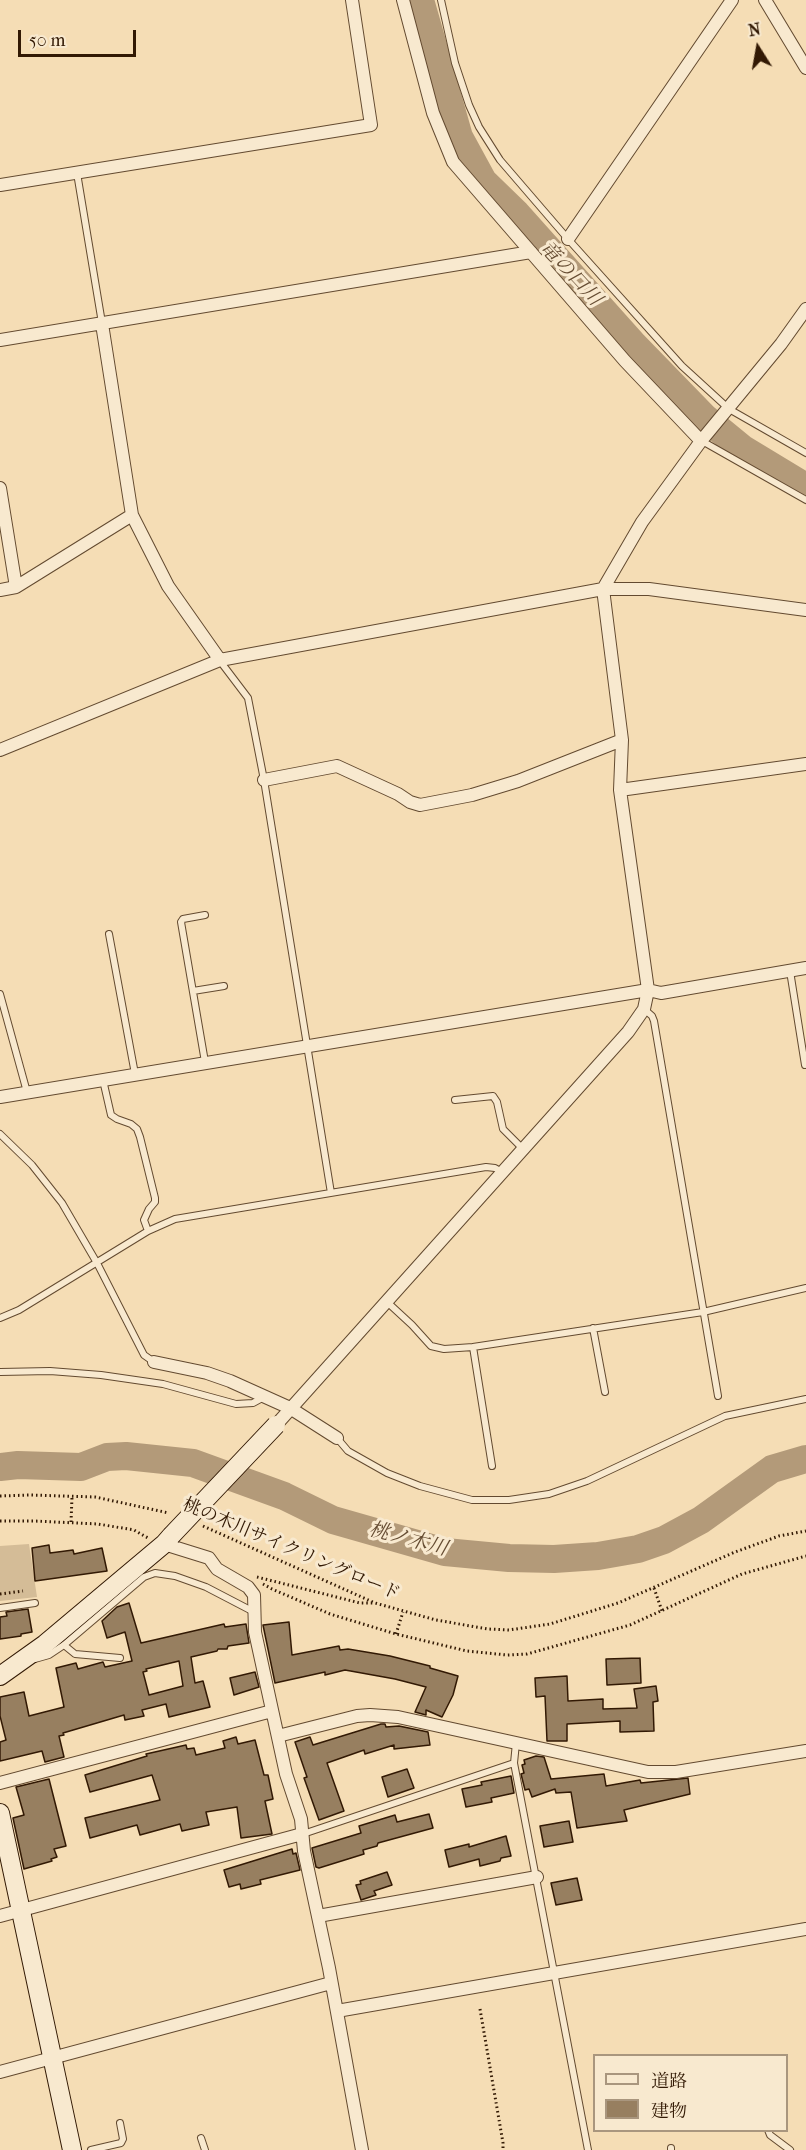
<!DOCTYPE html>
<meta charset="utf-8">
<style>
body{margin:0}
#map{position:relative;width:806px;height:2150px;overflow:hidden;background:#f5ddb5;font-family:"IM FELL French Canon","Noto Serif JP",serif}
canvas{display:block}
.legend{position:absolute;left:593px;top:2054px;width:195px;height:78px;box-sizing:border-box;background:#f8e9cf;border:2px solid #a9967e;margin:0;padding:8px 10px;list-style:none;font-size:18px;color:#321904}
.legend li{display:flex;align-items:center;gap:12px;height:30px}
.legend b{width:30px;border:2px solid #a9967e}
.north{position:absolute;left:728px;top:18px;width:60px;height:60px;-webkit-text-stroke:4px #f8e9cf;paint-order:stroke;rotate:349deg;font-size:16px;font-weight:700;line-height:24px;text-align:center;color:#321904}
.north::after{content:'';display:block;margin:auto;width:21px;height:27px;background:#321904;clip-path:polygon(50% 0,100% 100%,50% 72%,0 100%)}
.scale{position:absolute;left:18px;top:30px;width:118px;height:27px;box-sizing:border-box;border:3px solid #321904;border-top:0;padding-left:8px;font-size:18px;line-height:21px;white-space:nowrap;color:#321904;-webkit-text-stroke:4px #f8e9cf;paint-order:stroke}
</style>
<div id="map">
<canvas width="806" height="2150"></canvas>
<ul class="legend">
<li><b style="height:8px;background:#f8e9cf"></b>道路</li>
<li><b style="height:16px;background:#977f60"></b>建物</li>
</ul>
<div class="north">N</div>
<div class="scale">50 m</div>
</div>
<script>
const c = document.querySelector('canvas').getContext('2d');
c.lineJoin = 'round';
function fillPath(path, color) {
  c.fillStyle = color;
  c.fill(path, 'evenodd');
}
function poly(rows) {
  const path = new Path2D();
  for (const r of rows) {
    path.moveTo(r[0], r[1]);
    for (let i = 2; i < r.length; i += 2) path.lineTo(r[i], r[i + 1]);
  }
  return path;
}
function strokePath(path, color, width, dash) {
  c.strokeStyle = color;
  c.lineWidth = width;
  c.lineCap = dash ? 'butt' : 'round';
  c.setLineDash(dash || []);
  c.stroke(path);
}
function label(font, color, halo, rows, align = 'center') {
  c.font = font + ' "IM FELL French Canon","Noto Serif JP",serif';
  c.lineWidth = 6;
  c.setLineDash([]);
  c.textBaseline = 'middle';
  c.strokeStyle = halo;
  c.fillStyle = color;
  for (const [text, x, y, turn = 0] of rows) {
    c.save();
    c.translate(x, y);
    c.rotate((+turn || 0) * Math.PI / 180);
    c.textAlign = isNaN(turn) ? turn : align;
    if (halo) c.strokeText(text, 0, 0);
    c.fillText(text, 0, 0);
    c.restore();
  }
}
fillPath(poly([
 [29,1544,37,1597,0,1601,0,1546]
]), '#d4bc97');
strokePath(poly([
 [420,0,459,137,483,181,516,213,634,345,704,417,743,449,806,487],
 [0,1467,18,1465,81,1467,107,1457,126,1456,193,1463,284,1496,333,1520,445,1552,509,1558,554,1559,598,1556,638,1549,664,1540,701,1520,772,1469,806,1459]
]), '#b39a79', 28);
const building = poly([
 [49,1545,50,1553,73,1550,74,1554,102,1548,107,1571,35,1581,32,1548,49,1545],
 [129,1603,141,1643,224,1624,225,1627,246,1624,249,1643,228,1646,227,1649,218,1649,217,1651,191,1657,195,1683,203,1681,210,1707,169,1717,166,1704,142,1710,144,1716,125,1720,124,1715,63,1733,64,1735,59,1736,64,1757,45,1762,42,1751,0,1761,0,1742,6,1740,0,1716,0,1697,24,1692,29,1716,64,1707,56,1668,76,1663,78,1669,103,1662,105,1667,132,1661,125,1632,107,1638,102,1621,117,1607,129,1603],
 [179,1661,183,1686,149,1695,143,1672,147,1671,146,1669,179,1661],
 [28,1609,32,1632,21,1634,21,1636,0,1639,0,1617,7,1616,6,1612,28,1609],
 [289,1622,292,1655,339,1646,340,1650,348,1649,390,1656,430,1666,430,1668,458,1676,453,1695,442,1717,426,1710,426,1715,415,1712,426,1687,395,1679,345,1670,325,1675,325,1672,275,1683,263,1625,289,1622],
 [640,1658,641,1683,607,1685,606,1659,640,1658],
 [255,1672,259,1687,234,1695,230,1678,255,1672],
 [567,1676,568,1701,603,1699,603,1709,637,1708,634,1689,656,1686,658,1701,653,1702,654,1731,620,1732,620,1721,567,1724,567,1741,547,1741,545,1696,536,1697,535,1678,567,1676],
 [381,1724,385,1724,386,1727,399,1726,428,1732,430,1745,394,1749,394,1745,365,1754,364,1750,327,1763,344,1811,319,1820,304,1778,307,1777,295,1742,310,1737,313,1745,381,1724],
 [236,1737,238,1744,255,1740,264,1775,268,1775,273,1799,265,1801,272,1834,241,1838,237,1807,206,1812,209,1825,182,1831,180,1824,140,1835,137,1825,90,1838,85,1818,160,1800,152,1775,90,1792,85,1775,147,1756,146,1754,186,1745,187,1749,194,1748,196,1755,225,1748,223,1741,236,1737],
 [536,1756,544,1757,551,1779,604,1774,606,1786,640,1780,641,1783,688,1778,690,1794,624,1810,627,1821,577,1828,571,1792,556,1793,555,1789,532,1797,529,1789,525,1790,521,1774,524,1773,522,1765,525,1764,524,1760,536,1756],
 [407,1769,414,1788,388,1797,382,1777,407,1769],
 [511,1776,514,1793,491,1798,492,1802,466,1807,462,1789,482,1785,481,1782,511,1776],
 [49,1779,66,1846,54,1849,57,1857,51,1859,52,1861,24,1869,13,1818,24,1815,16,1787,49,1779],
 [429,1814,433,1828,378,1843,377,1846,363,1850,364,1854,319,1868,316,1867,312,1848,361,1833,359,1826,395,1815,397,1822,429,1814],
 [569,1821,573,1842,544,1847,540,1826,569,1821],
 [506,1836,511,1856,501,1858,500,1861,480,1866,479,1859,449,1867,445,1850,469,1844,469,1847,506,1836],
 [292,1849,293,1854,296,1853,300,1870,260,1880,261,1884,241,1889,240,1884,229,1887,224,1870,292,1849],
 [387,1872,392,1885,374,1891,376,1895,361,1900,356,1885,361,1884,360,1881,387,1872],
 [577,1878,582,1900,556,1905,551,1883,577,1878]
]);
fillPath(building, '#977f60');
strokePath(building, '#321904', 1.5);
const lane = poly([
 [441,0,455,63,469,105,479,127,500,160,568,239,682,366,729,409,806,453],
 [77,173,102,323],
 [702,441,806,500],
 [220,661,248,698,264,780,331,1193],
 [109,934,135,1074],
 [790,971,805,1065],
 [193,991,224,986],
 [0,994,27,1092],
 [644,1009,652,1016,654,1021,718,1396],
 [205,1062,181,922,183,919,205,915],
 [103,1080,111,1115,117,1119,131,1124,137,1129,140,1137,155,1198,155,1202,149,1209,144,1220,148,1231],
 [455,1100,493,1096,497,1102,503,1129,523,1149],
 [0,1134,32,1165,62,1203,97,1263,144,1355,154,1362],
 [386,1301,412,1325,431,1346,444,1349,473,1347,703,1312,806,1288],
 [0,1318,19,1310,148,1231,175,1219,486,1167,495,1168,502,1172],
 [593,1328,605,1392],
 [473,1347,492,1466],
 [0,1372,50,1371,101,1375,163,1384,236,1404,253,1403,264,1397],
 [337,1438,348,1451,387,1473,420,1486,472,1500,509,1500,549,1494,587,1481,725,1416,806,1399],
 [0,1608,35,1603],
 [64,1645,75,1654,120,1658],
 [35,1659,49,1655,64,1645,144,1577,155,1573,175,1576,206,1587,254,1612],
 [516,1743,514,1763,588,2150],
 [303,1834,514,1763],
 [768,2130,770,2135,790,2150],
 [201,2138,205,2150],
 [671,2148,671,2150],
 [91,2150,121,2143,123,2139,120,2123]
]);
const street = poly([
 [403,0,433,113,453,162,625,361,701,441],
 [765,0,806,68],
 [0,185,371,125,352,0],
 [568,239,732,0],
 [102,324,132,515],
 [0,340,531,252],
 [0,488,16,587],
 [0,590,16,587,132,515,168,586,220,660],
 [0,750,220,660,603,589,649,589,806,610],
 [264,780,337,766,398,794,410,802,420,805,472,795,518,781,622,740],
 [620,790,806,764],
 [0,1097,648,990,661,993,806,968],
 [154,1362,207,1373,230,1381,290,1408,337,1438],
 [276,1425,628,1032,644,1009,648,990,620,790,622,740,603,589,642,522,701,441,781,344,806,309],
 [164,1544,209,1558,217,1569,248,1587,254,1595,255,1632,286,1774,301,1819,304,1851,329,1968,362,2150],
 [278,1736,357,1716,370,1715,398,1717,648,1772,676,1772,806,1751],
 [0,1783,272,1711],
 [0,1916,302,1834],
 [318,1916,537,1877],
 [337,2011,806,1929],
 [0,2072,331,1983]
]);
const secondary = poly([
 [0,1676,45,1644,164,1544,171,1536],
 [0,1813,72,2150]
]);
strokePath(lane, '#634a30', 8);
strokePath(street, '#634a30', 14);
strokePath(secondary, '#321904', 20);
strokePath(poly([
 [0,1496,30,1495,95,1497,169,1513],
 [0,1521,34,1521,98,1524,134,1530,148,1538],
 [71,1522,72,1497],
 [203,1526,375,1603,436,1620,488,1629,509,1630,550,1624,618,1603,735,1552,779,1536,806,1531],
 [257,1577,360,1603,373,1603],
 [263,1584,272,1589,330,1614,396,1634,467,1651,507,1655,527,1654,630,1625,742,1574,806,1556],
 [654,1588,662,1611],
 [0,1594,23,1591],
 [396,1634,403,1612],
 [480,2009,503,2143,503,2150]
]), '#321904', 3, [1.5, 3]);
strokePath(lane, '#f8e9cf', 6);
strokePath(street, '#f8e9cf', 12);
strokePath(secondary, '#f8e9cf', 18);
const secondaryBridge = poly([
 [171,1536,276,1425]
]);
strokePath(secondaryBridge, '#321904', 20, []);
strokePath(secondaryBridge, '#f8e9cf', 18);
label('18px', '#321904', '#f8e9cf', [
 ["桃の木川サイクリングロード",291,1550,23]
]);
label('italic 20px', '#664d33', '#f8e9cf', [
 ["竜の口川",570,274,47],
 ["桃ノ木川",408,1540,15]
]);
</script>
